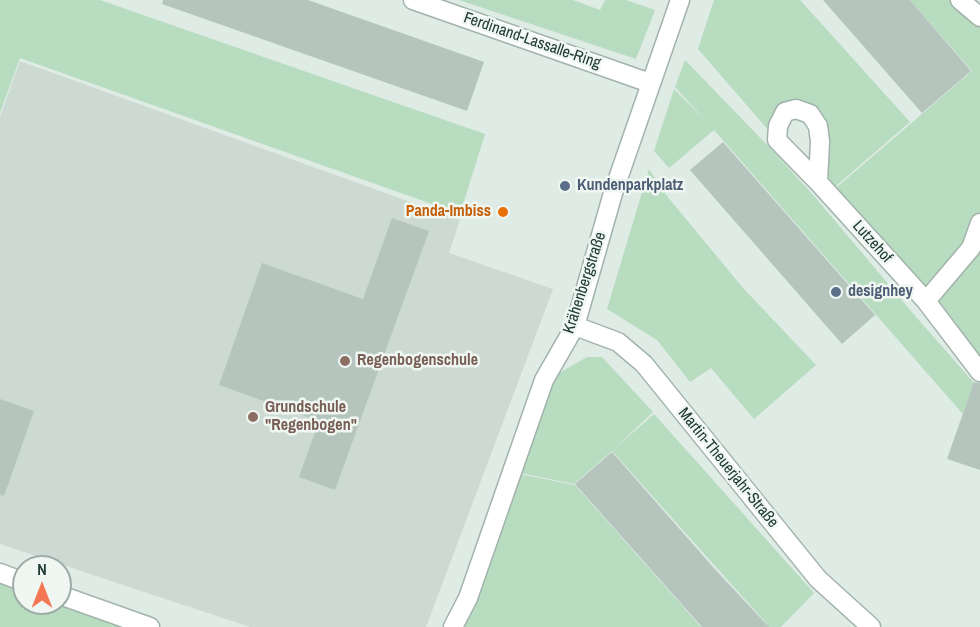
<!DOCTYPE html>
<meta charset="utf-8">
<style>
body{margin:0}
#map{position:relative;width:980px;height:627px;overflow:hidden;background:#dfebe5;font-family:"Archivo Narrow",sans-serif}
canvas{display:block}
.north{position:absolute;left:12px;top:555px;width:60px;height:60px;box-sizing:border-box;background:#f0f7f3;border:2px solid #9daca6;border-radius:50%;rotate:0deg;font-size:16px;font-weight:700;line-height:24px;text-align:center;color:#203b33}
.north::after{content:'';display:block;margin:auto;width:21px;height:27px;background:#f37755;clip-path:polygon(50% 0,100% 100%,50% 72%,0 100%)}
</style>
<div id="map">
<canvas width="980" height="627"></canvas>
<div class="north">N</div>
</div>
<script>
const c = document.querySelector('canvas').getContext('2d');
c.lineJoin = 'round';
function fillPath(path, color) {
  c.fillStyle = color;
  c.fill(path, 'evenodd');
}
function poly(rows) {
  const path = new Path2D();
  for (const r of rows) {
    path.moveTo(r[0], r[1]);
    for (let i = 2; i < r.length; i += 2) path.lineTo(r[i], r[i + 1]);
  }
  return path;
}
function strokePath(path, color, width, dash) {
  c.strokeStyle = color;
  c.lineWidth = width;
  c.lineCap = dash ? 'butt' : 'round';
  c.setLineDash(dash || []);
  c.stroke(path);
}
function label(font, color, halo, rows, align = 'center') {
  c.font = font + ' "Archivo Narrow",sans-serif';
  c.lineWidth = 5;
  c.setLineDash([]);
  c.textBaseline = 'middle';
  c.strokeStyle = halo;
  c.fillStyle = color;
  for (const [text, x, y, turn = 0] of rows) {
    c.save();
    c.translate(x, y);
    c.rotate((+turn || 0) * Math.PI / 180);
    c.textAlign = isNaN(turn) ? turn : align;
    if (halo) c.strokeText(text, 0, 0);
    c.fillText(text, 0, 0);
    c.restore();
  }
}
fillPath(poly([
 [20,61,460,220,449,253,553,289,426,627,250,627,0,544,0,117]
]), '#cddad4');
fillPath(poly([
 [0,0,100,0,485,134,460,214,20,58,0,113],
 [459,0,573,0,600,10,605,0,626,0,655,10,636,59],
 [714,0,800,0,910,122,829,192,821,142,796,109,776,139,698,49],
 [910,0,958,0,980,22,980,221,926,300,830,193,972,71],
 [685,60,772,150,814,196,917,318,974,383,963,413,980,381,980,420,962,413,714,130,669,168,654,151,674,89,705,120,675,87],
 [649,169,667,196,743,288,816,365,754,419,711,368,690,382,657,340,607,309],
 [980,224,980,371,927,301],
 [587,357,602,357,653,412,613,450,654,414,814,593,781,627,765,627,767,624,612,451,574,484,515,472,545,381],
 [514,473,575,485,701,627,455,627],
 [0,574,24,583,24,603,60,603,148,627,0,627]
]), '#b8dcc0');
fillPath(poly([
 [163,0,308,0,484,62,467,111,162,4],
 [823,0,910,0,971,71,922,113],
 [723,142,875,315,842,344,690,170],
 [392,218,429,231,335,490,299,477,319,421,219,385,262,263,363,299],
 [974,382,980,383,980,470,947,459],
 [0,399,34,411,4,496,0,495],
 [612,452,713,567,769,627,702,627,575,484]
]), '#b5c5be');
const street = poly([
 [413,0,650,83],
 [960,0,980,17],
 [818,182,820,141,818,126,810,114,796,109,785,112,778,126,777,140,818,182,926,301,971,248,980,223],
 [926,301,980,372],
 [575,326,618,342,644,364,818,579,871,627],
 [0,573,24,582],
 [60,595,150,627],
 [453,627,468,598,544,380,575,326,613,193,680,0]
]);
strokePath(street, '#a2b3ac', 21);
strokePath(street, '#fff', 18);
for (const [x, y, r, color] of [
 [565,186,6,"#5c6f8a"],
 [503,212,6,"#e8710a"],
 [836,292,6,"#5c6f8a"],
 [345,361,6,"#8d6e63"],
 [253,417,6,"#8d6e63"]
]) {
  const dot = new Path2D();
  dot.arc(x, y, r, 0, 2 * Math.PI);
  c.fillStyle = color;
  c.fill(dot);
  strokePath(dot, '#f0f7f3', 2);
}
label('16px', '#203b33', '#f0f7f3', [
 ["Ferdinand-Lassalle-Ring",532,41,19],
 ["Lutzehof",872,242,48],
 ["Krähenbergstraße",585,283,-72],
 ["Martin-Theuerjahr-Straße",728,468,51]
]);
label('bold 16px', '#4e5e75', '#f0f7f3', [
 ["Kundenparkplatz",577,186],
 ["designhey",848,292]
], 'left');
label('bold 16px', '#c56008', '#f0f7f3', [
 ["Panda-Imbiss",491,212]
], 'right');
label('bold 16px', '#785e54', '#f0f7f3', [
 ["Regenbogenschule",357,361],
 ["Grundschule",265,408],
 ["\"Regenbogen\"",265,426]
], 'left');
</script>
